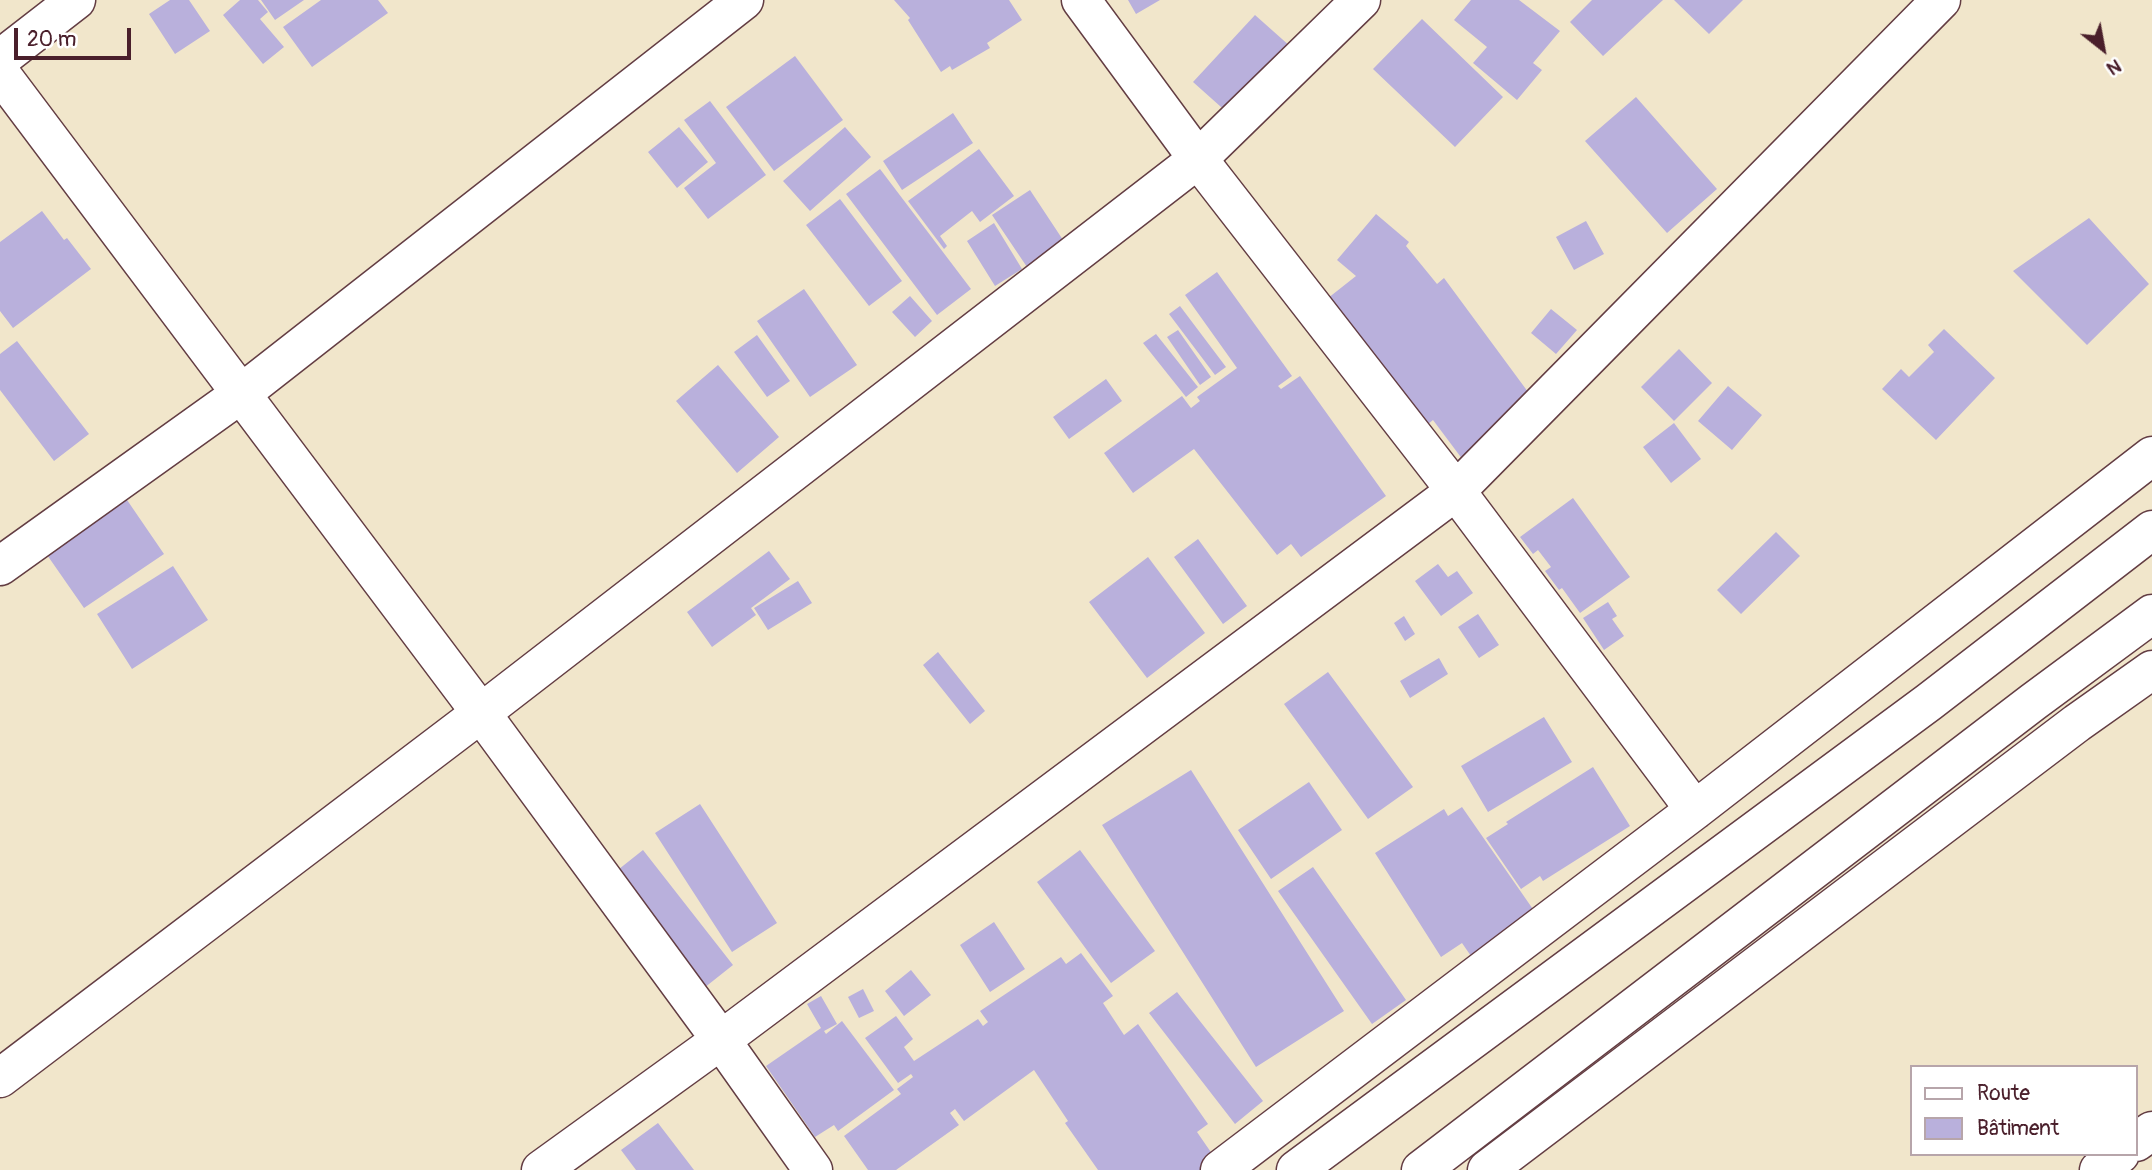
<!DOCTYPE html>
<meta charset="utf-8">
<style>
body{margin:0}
#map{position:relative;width:2152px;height:1170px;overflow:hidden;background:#f1e6cb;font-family:Pangolin,sans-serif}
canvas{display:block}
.legend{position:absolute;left:1910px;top:1065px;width:228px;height:91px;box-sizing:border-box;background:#fff;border:2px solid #b7a5aa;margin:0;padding:9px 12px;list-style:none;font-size:21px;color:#4a1f2b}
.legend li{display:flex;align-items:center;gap:14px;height:35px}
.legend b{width:35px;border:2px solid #b7a5aa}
.north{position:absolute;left:2068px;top:14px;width:70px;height:70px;-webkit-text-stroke:5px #fff;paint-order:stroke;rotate:149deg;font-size:19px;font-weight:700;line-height:28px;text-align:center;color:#4a1f2b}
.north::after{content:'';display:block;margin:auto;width:24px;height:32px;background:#4a1f2b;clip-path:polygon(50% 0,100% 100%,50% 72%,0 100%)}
.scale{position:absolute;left:14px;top:28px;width:117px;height:32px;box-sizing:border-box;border:4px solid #4a1f2b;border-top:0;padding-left:9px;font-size:21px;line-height:24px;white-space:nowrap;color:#4a1f2b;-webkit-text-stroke:5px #fff;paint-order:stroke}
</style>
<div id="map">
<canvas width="2152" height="1170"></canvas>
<ul class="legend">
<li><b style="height:9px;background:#fff"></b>Route</li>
<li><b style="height:19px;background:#b9b0dc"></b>Bâtiment</li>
</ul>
<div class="north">N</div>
<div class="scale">20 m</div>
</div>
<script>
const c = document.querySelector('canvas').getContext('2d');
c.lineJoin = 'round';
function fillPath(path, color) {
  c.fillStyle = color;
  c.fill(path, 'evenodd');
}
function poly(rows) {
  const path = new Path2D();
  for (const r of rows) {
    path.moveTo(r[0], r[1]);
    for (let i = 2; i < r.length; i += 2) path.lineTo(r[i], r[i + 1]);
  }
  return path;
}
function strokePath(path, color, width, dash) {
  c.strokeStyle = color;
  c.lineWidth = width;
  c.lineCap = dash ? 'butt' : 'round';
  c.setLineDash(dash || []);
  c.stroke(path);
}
fillPath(poly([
 [170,0,189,0,210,31,175,54,149,14],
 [240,0,258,0,268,12,260,19,284,47,263,64,223,15],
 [261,0,304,0,275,20],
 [321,0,378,0,388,13,312,67,283,27],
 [894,0,1009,0,1022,20,987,43,990,48,952,70,950,66,941,72,908,20,910,18],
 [1128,0,1160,0,1136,14],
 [1471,0,1519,0,1560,31,1533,63,1542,70,1517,100,1473,63,1487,47,1454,20],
 [1592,0,1663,0,1603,56,1570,22],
 [1674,0,1743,0,1709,34],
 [1255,15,1291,47,1230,115,1193,82],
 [1422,19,1503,97,1455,147,1373,69],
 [795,56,843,120,774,171,726,107],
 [1636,97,1717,189,1667,233,1585,141],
 [710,101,766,175,708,219,684,188,716,163,684,120],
 [953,113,973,143,902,190,883,161],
 [679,127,708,162,677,188,648,152],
 [845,127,871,157,810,211,783,181],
 [979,149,1014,196,980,222,972,211,940,236,947,246,944,249,908,201],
 [880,169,971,289,937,315,846,194],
 [1030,190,1065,243,1027,267,992,215],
 [840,199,902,281,869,306,806,225],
 [42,211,64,240,67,238,91,269,13,328,0,311,0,242],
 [1376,214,1409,242,1406,246,1437,284,1444,278,1531,396,1463,460,1433,420,1417,433,1318,306,1356,276,1337,260],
 [2089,218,2149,284,2087,345,2013,271],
 [1586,221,1604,254,1574,270,1556,237],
 [994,223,1022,269,995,286,967,241],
 [1217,272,1292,376,1278,386,1281,389,1300,376,1386,496,1301,557,1291,544,1277,555,1194,449,1133,493,1104,453,1182,396,1191,408,1200,401,1197,397,1237,368,1185,295],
 [804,289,857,365,810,397,757,321],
 [910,296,932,321,915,337,892,312],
 [1180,306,1226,367,1215,375,1169,314],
 [1551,309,1577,330,1556,354,1531,333],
 [1944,329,1995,378,1936,440,1882,389,1901,369,1909,377,1934,352,1928,345],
 [1178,330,1211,377,1200,385,1167,337],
 [1156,334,1198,387,1186,397,1143,343],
 [757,335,790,381,767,397,734,352],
 [17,341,89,434,54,461,0,390,0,354],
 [1679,349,1712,383,1674,421,1641,387],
 [718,365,779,437,737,473,676,401],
 [1106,379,1122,401,1069,439,1053,417],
 [1728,386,1762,415,1732,450,1698,421],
 [1674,423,1701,459,1671,483,1643,447],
 [125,497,164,554,84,608,45,552],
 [1573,498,1630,577,1580,613,1562,588,1559,590,1545,571,1551,567,1538,550,1533,554,1520,537],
 [1776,532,1800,556,1741,614,1717,590],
 [1198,539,1247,606,1223,624,1174,557],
 [769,551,790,579,751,608,756,615,712,647,687,612],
 [1148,557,1205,633,1147,678,1089,602],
 [1438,564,1448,577,1457,571,1473,593,1441,616,1415,581],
 [173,566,208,620,132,669,97,614],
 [798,581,812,603,768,630,754,608],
 [1608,602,1617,616,1612,619,1624,636,1604,650,1583,618],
 [1478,614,1499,645,1479,658,1458,627],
 [1404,616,1415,634,1405,641,1394,623],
 [938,652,985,711,970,724,923,665],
 [1439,658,1448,674,1410,698,1400,681],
 [1328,672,1413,787,1368,819,1284,704],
 [1544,717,1572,762,1488,812,1461,766],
 [1593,767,1630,826,1543,881,1540,876,1521,889,1486,838,1508,824,1506,822],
 [1191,770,1344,1011,1256,1067,1102,825],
 [1309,782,1342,830,1271,879,1238,830],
 [700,804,777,923,732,952,655,833],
 [1462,807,1537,915,1473,959,1462,943,1441,957,1375,853,1444,809,1448,816],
 [643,850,733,965,704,988,614,873],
 [1080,850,1155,951,1111,983,1037,882],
 [1313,867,1406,1000,1372,1024,1278,891],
 [994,922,1025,969,990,992,960,945],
 [1081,953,1113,996,1103,1003,1124,1035,1138,1024,1208,1124,1197,1132,1217,1161,1205,1170,1098,1170,1065,1123,1068,1121,1034,1070,964,1121,955,1109,950,1113,959,1125,896,1170,868,1170,844,1136,901,1094,897,1089,913,1077,911,1074,898,1083,865,1038,896,1016,913,1039,904,1047,914,1061,978,1019,983,1026,988,1022,980,1011,1061,957,1066,964],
 [911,970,931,995,904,1016,885,991],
 [863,989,874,1011,859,1018,848,997],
 [1177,992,1263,1101,1235,1124,1149,1013],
 [821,996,837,1024,824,1031,826,1034,842,1021,894,1090,838,1131,834,1125,815,1137,766,1066,821,1028,807,1004],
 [658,1123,694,1170,636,1170,621,1150]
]), '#b9b0dc');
const minor = poly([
 [1081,0,1198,159,1456,491,1695,810],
 [0,59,76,0],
 [0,73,481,713,721,1040,813,1170],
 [0,566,242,393,744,0],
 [2136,1142,2152,1131],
 [541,1170,721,1040,1456,491,1941,0],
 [1220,1170,1695,810,2152,456],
 [1487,1170,2077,723,2152,670],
 [2099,1170,2120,1154]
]);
const tertiary = poly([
 [0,1078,481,713,1198,159,1361,0],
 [1296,1170,1929,702,2152,530],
 [1421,1170,2033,702,2152,614]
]);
strokePath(minor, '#633d43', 41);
strokePath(tertiary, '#633d43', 41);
strokePath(minor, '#fff', 38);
strokePath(tertiary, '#fff', 38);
</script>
